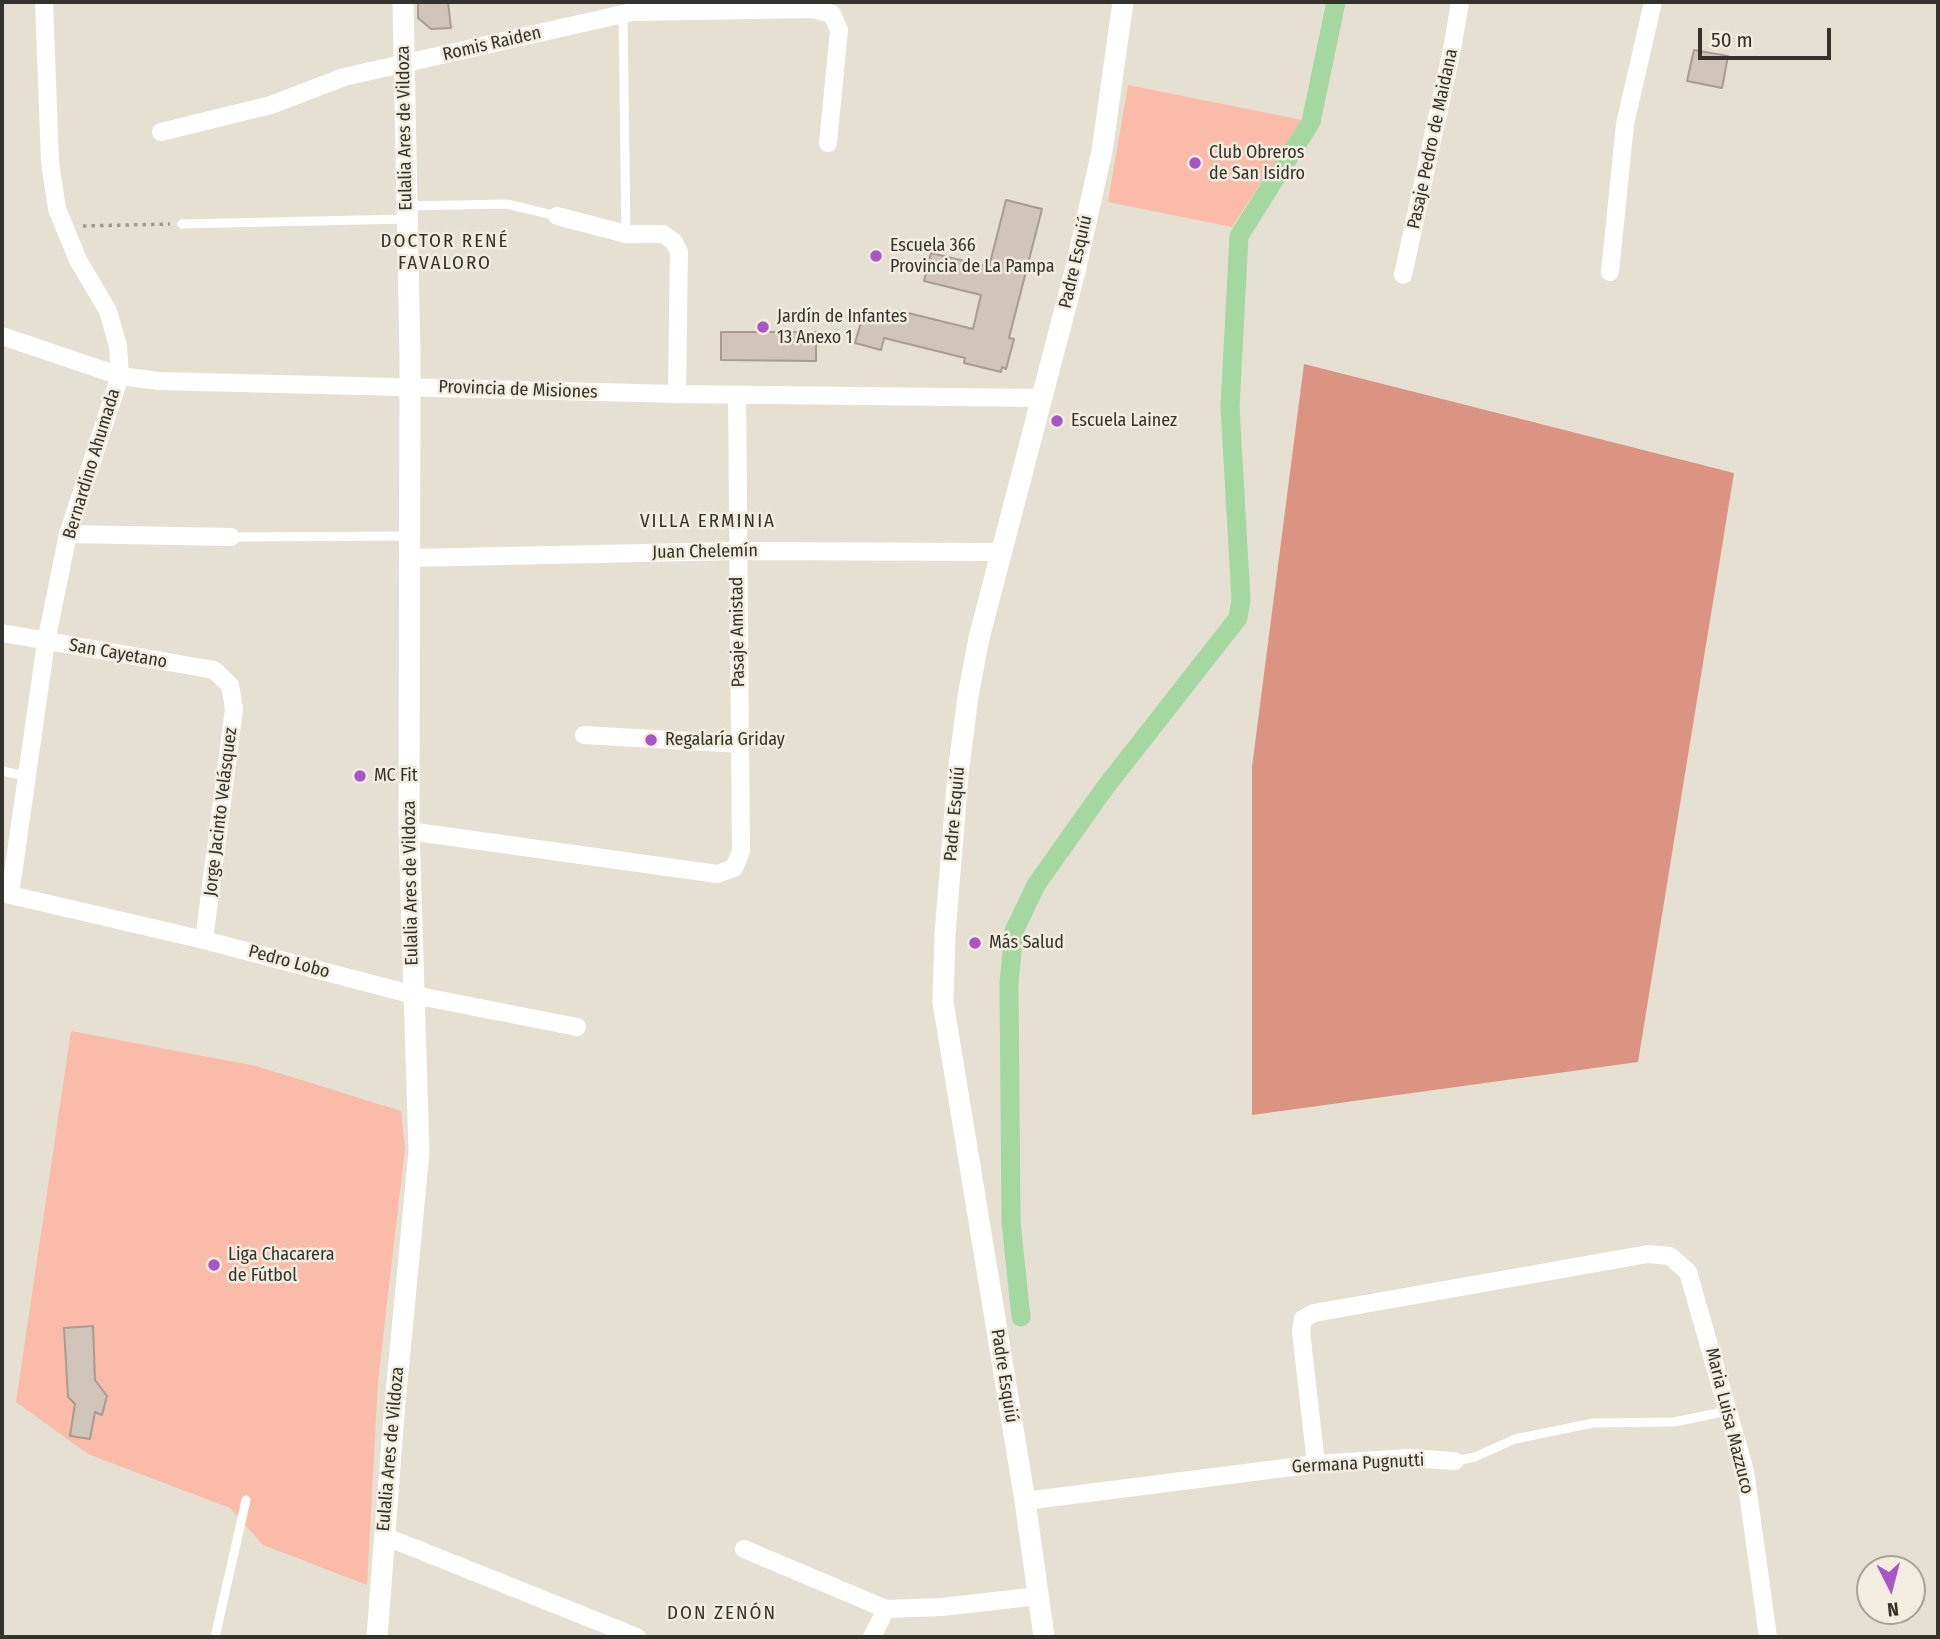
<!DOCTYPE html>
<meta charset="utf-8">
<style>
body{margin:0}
#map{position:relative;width:1940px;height:1639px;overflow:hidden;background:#e5e0d1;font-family:"Fira Sans Condensed",sans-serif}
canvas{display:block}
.frame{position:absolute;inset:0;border:4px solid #34322c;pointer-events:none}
.north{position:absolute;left:1856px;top:1555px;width:70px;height:70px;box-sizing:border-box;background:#f2edde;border:2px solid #a6a297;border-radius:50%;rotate:174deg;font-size:19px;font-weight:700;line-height:28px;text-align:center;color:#34322c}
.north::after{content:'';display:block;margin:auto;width:24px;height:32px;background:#a856c6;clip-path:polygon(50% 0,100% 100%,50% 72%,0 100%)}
.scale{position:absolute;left:1698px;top:28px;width:133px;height:32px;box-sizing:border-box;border:4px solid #34322c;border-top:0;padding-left:9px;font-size:21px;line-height:24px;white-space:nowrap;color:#34322c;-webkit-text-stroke:5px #f2edde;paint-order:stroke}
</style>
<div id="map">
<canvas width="1940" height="1639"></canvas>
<div class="frame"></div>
<div class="north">N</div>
<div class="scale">50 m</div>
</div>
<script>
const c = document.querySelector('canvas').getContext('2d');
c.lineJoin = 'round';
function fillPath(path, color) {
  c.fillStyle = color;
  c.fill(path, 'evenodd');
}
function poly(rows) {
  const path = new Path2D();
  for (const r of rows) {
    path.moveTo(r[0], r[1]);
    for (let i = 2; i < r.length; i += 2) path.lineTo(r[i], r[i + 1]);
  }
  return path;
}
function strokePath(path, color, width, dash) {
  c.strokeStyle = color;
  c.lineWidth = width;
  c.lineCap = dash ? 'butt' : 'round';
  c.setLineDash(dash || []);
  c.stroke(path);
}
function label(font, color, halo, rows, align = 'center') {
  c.font = font + ' "Fira Sans Condensed",sans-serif';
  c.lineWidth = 5;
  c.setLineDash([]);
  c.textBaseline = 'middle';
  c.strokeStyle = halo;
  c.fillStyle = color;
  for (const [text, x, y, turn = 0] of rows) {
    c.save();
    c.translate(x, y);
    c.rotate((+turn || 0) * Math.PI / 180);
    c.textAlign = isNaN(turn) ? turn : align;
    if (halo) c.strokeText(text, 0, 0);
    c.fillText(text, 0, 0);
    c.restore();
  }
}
fillPath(poly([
 [1128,85,1302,120,1232,227,1108,202],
 [71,1031,256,1066,401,1111,405,1148,378,1381,367,1585,263,1545,230,1508,88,1454,16,1402]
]), '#fbbba9');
fillPath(poly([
 [1304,364,1734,473,1638,1062,1252,1115,1252,767]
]), '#da9481');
strokePath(poly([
 [1021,1317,1011,1222,1009,983,1014,931,1036,885,1104,789,1238,618,1241,600,1230,407,1239,236,1311,122,1336,2]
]), '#a5d7a1', 19);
const building = poly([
 [418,2,448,2,451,28,431,29,418,18,418,2],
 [1694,50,1728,56,1722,88,1687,81,1694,50],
 [1006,200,1042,209,1009,338,1014,339,1006,369,1002,367,1001,372,964,363,965,358,884,338,881,350,855,343,864,312,897,321,900,311,973,329,981,295,924,281,931,253,989,267,1006,200],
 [721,332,816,332,816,361,721,360,721,332],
 [93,1326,95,1380,107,1396,102,1415,95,1412,90,1439,70,1436,75,1404,68,1397,64,1328,93,1326]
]);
fillPath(building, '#d1c5ba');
strokePath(building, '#a89b91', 2);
strokePath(poly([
 [83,226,170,224]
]), '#9e9a8e', 3.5, [3.5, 5]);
strokePath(poly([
 [623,14,626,234],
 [406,206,507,204,557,216],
 [182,224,406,219],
 [231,537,408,536],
 [2,771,26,776],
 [1455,1461,1475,1457,1515,1439,1593,1423,1674,1422,1728,1411],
 [215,1637,246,1500]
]), '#fff', 9);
strokePath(poly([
 [161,132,271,105,344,77,632,12,813,9,832,14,839,30,828,143],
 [557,216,626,234,663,234,674,242,679,252,677,394],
 [1610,272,1625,124,1653,2],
 [1403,275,1453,44,1460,2],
 [2,336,120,376,159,381,677,394,1042,398],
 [68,534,231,537],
 [410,558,737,551,1001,552],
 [2,633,214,670,230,685,234,709,204,940],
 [584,735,740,744],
 [409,831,717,874,734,868,741,851,737,395],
 [2,893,204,940,414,995,577,1027],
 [10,895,46,642,68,534,120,376,118,346,108,311,78,260,57,209,50,162,44,2],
 [1316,1464,1301,1331,1303,1319,1314,1313,1648,1254,1670,1256,1688,1272,1745,1471,1768,1637],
 [1025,1501,1316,1464,1409,1458,1455,1461],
 [384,1536,637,1637],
 [744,1549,886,1609,942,1607,1038,1596],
 [872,1637,886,1609]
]), '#fff', 18);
strokePath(poly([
 [377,1637,394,1414,419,1152,409,831,410,357,403,2],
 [1044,1637,1025,1501,943,1002,945,934,958,774,968,696,979,638,1075,271,1102,151,1123,2]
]), '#fff', 21);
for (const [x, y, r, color] of [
 [1195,163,7,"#a856c6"],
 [876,256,7,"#a856c6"],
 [763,327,7,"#a856c6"],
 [1057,421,7,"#a856c6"],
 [651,740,7,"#a856c6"],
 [360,776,7,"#a856c6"],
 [975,943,7,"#a856c6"],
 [214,1265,7,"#a856c6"]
]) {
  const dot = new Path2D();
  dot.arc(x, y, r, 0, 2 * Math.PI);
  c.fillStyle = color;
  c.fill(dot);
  strokePath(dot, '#f2edde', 2.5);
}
label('18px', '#34322c', '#f2edde', [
 ["Romis Raiden",492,44,-13],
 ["Eulalia Ares de Vildoza",405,128,-91],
 ["Pasaje Pedro de Maidana",1433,139,-78],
 ["Padre Esquiú",1076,262,-77],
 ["Provincia de Misiones",518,390,2],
 ["Bernardino Ahumada",92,464,-73],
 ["Juan Chelemín",705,552,-1],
 ["Pasaje Amistad",738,632,-91],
 ["San Cayetano",118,654,10],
 ["Jorge Jacinto Velásquez",221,812,-83],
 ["Padre Esquiú",955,814,-85],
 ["Eulalia Ares de Vildoza",411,883,-91],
 ["Pedro Lobo",289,962,15],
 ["Padre Esquiú",1004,1376,81],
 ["Maria Luisa Mazzuco",1729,1421,76],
 ["Eulalia Ares de Vildoza",391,1449,-85],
 ["Germana Pugnutti",1358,1464,-3]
]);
label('18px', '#34322c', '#f2edde', [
 ["Club Obreros",1209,153],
 ["de San Isidro",1209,174],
 ["Escuela 366",890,246],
 ["Provincia de La Pampa",890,267],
 ["Jardín de Infantes",777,317],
 ["13 Anexo 1",777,338],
 ["Escuela Lainez",1071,421],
 ["Regalaría Griday",665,740],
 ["MC Fit",374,776],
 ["Más Salud",989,943],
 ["Liga Chacarera",228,1255],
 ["de Fútbol",228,1276]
], 'left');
c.letterSpacing = '2px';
label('19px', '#34322c', '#f2edde', [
 ["DOCTOR RENÉ",445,242],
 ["FAVALORO",445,264],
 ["VILLA ERMINIA",708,522],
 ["DON ZENÓN",722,1614]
]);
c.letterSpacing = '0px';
</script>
